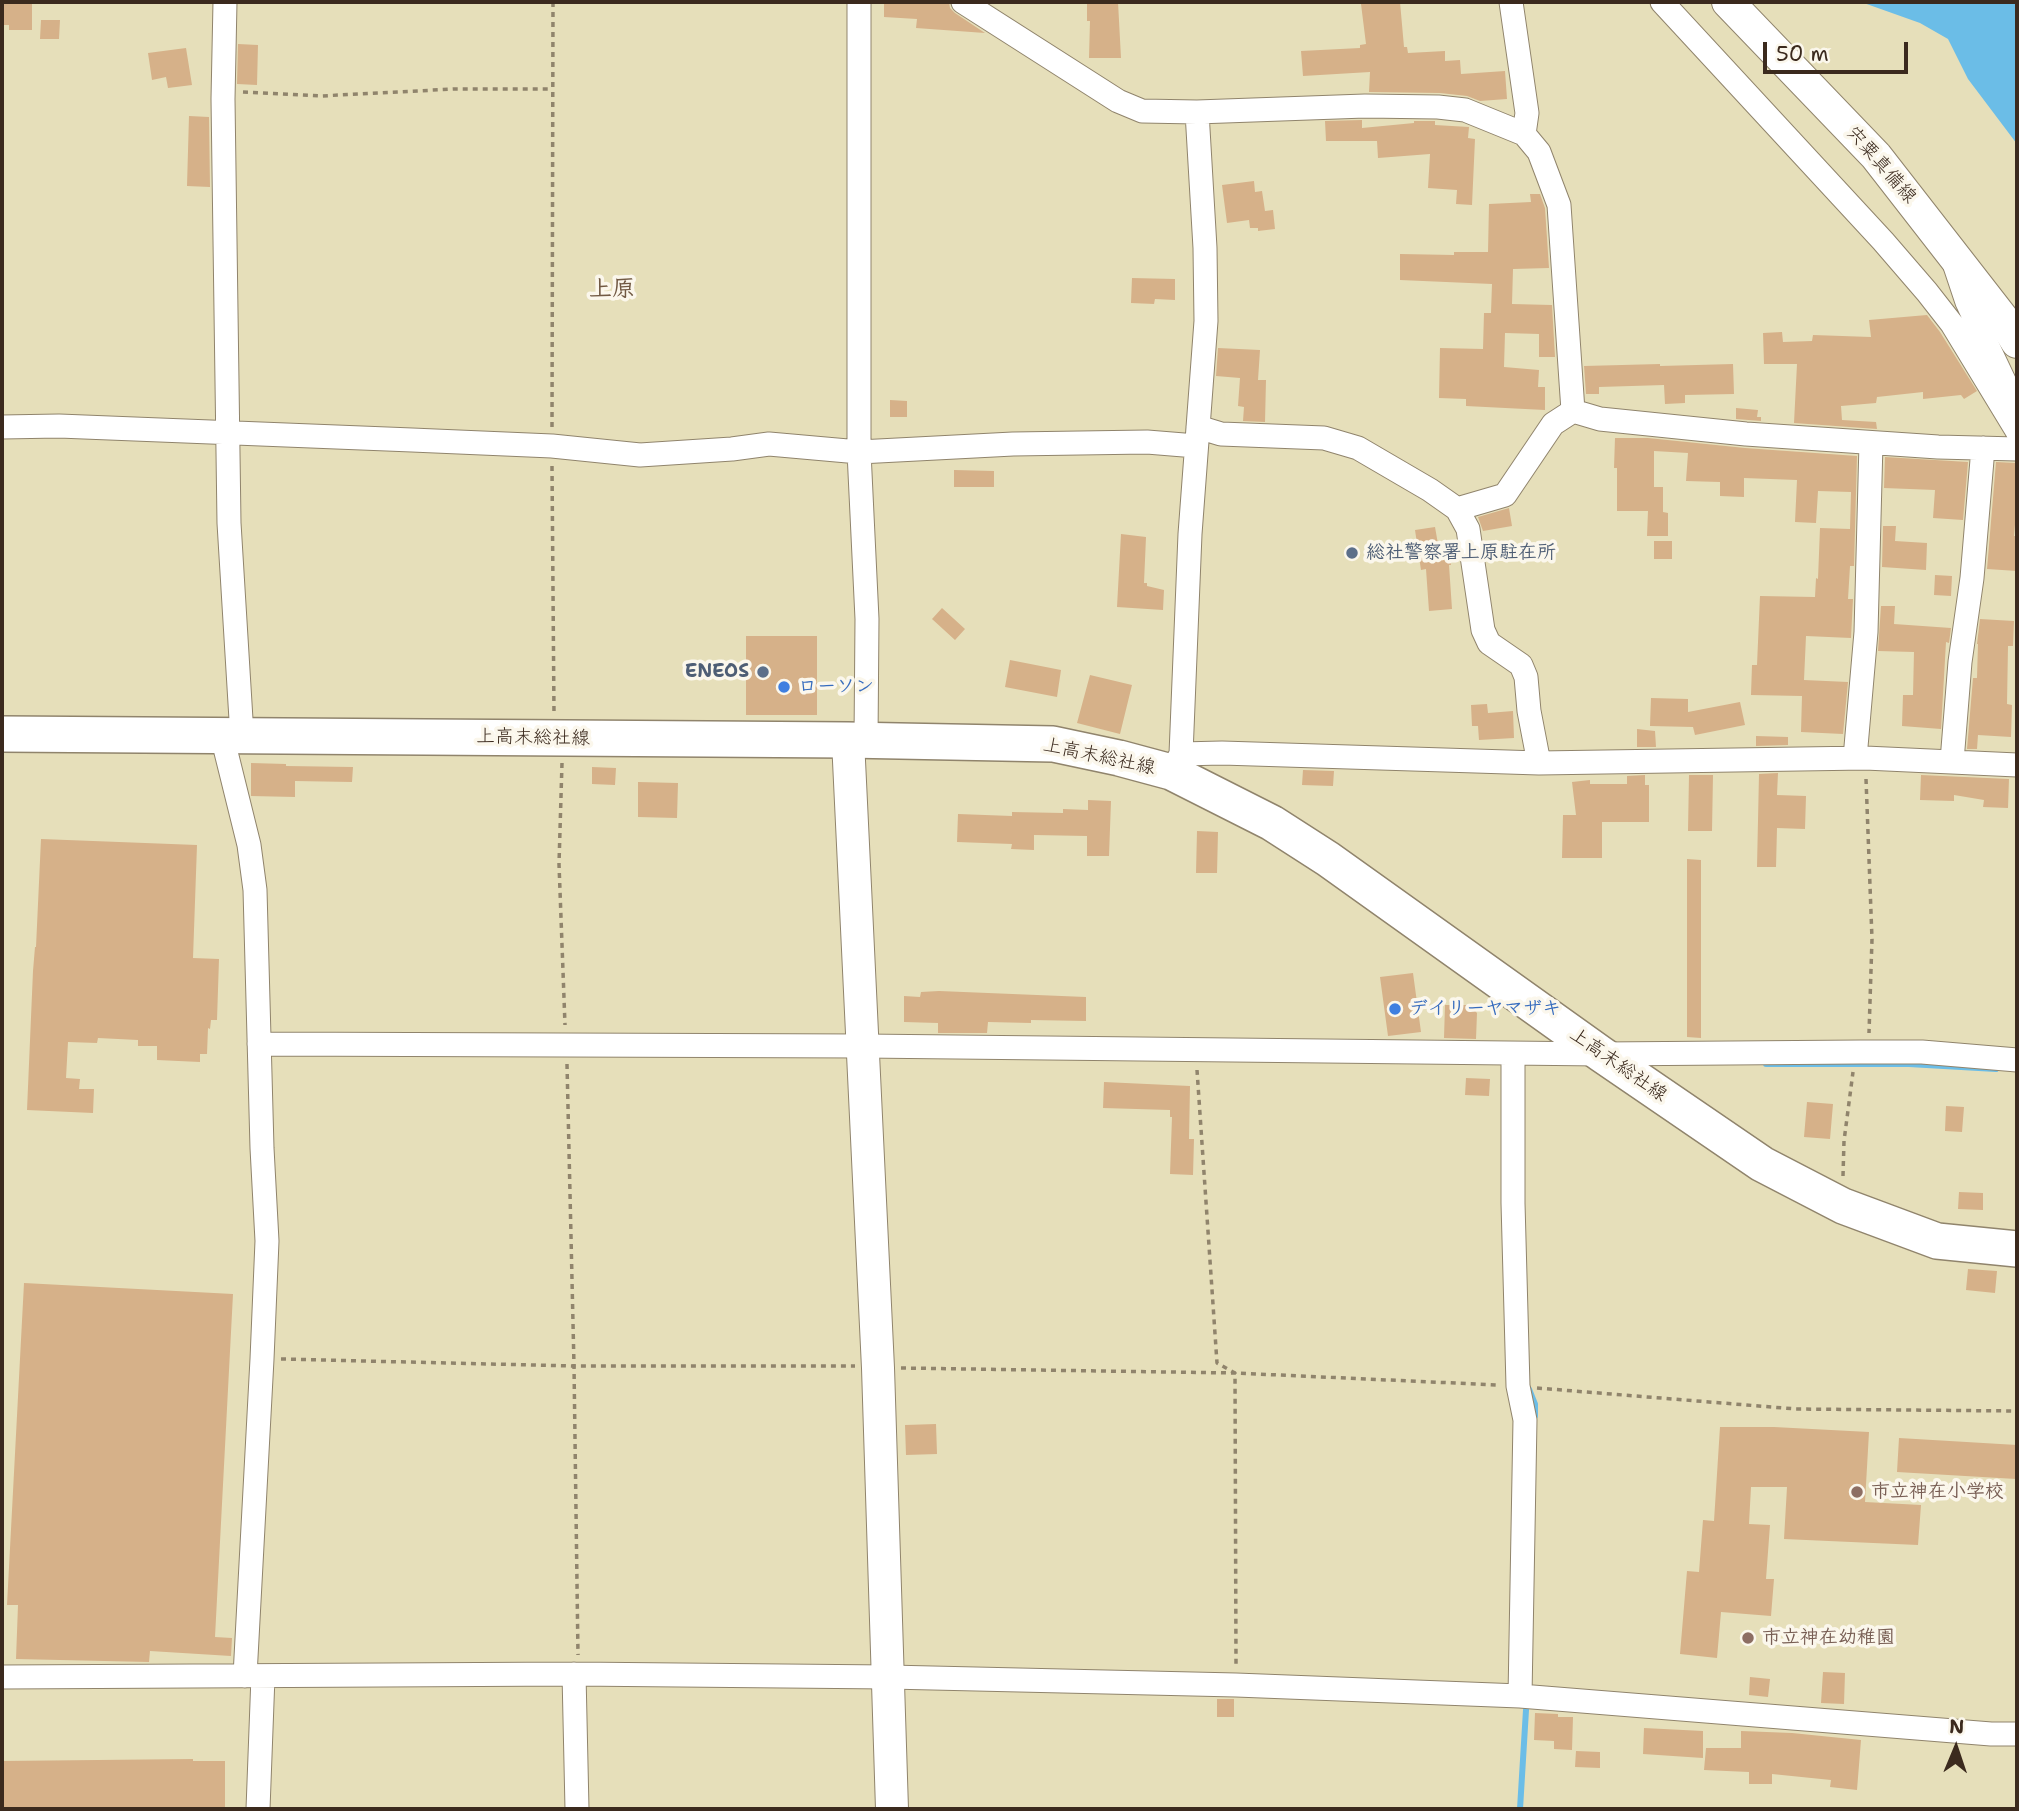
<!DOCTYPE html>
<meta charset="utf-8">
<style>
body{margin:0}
#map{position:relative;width:2019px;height:1811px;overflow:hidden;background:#e6dfba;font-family:"Shantell Sans",sans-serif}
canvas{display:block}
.frame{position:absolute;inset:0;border:4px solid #3b2a1e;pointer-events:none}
.north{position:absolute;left:1921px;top:1713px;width:70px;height:70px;-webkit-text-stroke:5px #fbf7ec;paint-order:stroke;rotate:2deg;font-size:19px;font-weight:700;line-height:28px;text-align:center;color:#3b2a1e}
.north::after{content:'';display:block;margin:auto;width:24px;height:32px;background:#3b2a1e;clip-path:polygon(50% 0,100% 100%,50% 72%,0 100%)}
.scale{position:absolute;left:1763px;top:42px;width:145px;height:32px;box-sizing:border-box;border:4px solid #3b2a1e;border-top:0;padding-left:9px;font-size:21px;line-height:24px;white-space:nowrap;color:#3b2a1e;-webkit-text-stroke:5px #fbf7ec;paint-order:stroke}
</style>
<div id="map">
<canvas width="2019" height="1811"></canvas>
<div class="frame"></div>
<div class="north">N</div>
<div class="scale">50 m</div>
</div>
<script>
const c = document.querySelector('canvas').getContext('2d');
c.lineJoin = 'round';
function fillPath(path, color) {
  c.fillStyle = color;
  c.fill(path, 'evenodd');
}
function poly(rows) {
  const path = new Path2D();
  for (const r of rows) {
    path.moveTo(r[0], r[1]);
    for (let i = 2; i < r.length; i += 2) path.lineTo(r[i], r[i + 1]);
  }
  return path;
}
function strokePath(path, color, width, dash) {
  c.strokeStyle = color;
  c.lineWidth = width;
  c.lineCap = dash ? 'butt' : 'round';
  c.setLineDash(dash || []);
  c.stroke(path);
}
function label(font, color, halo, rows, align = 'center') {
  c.font = font + ' "Shantell Sans","Klee One",sans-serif';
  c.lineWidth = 7;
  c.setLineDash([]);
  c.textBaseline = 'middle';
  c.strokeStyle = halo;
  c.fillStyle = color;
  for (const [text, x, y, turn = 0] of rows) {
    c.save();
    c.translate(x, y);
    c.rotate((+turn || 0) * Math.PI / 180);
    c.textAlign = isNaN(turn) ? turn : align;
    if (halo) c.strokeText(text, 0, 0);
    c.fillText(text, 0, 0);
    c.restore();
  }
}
fillPath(poly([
 [1861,2,2017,2,2017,144,1968,79,1948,39,1920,23]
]), '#6bbde7');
strokePath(poly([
 [1766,1064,1909,1064,1996,1069],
 [1529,1389,1535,1404,1535,1416],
 [1520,1809,1526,1710]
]), '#6bbde7', 6);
fillPath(poly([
 [2,2,32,2,32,30,9,30,9,25,2,25],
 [884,2,949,2,950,8,955,13,985,33,916,28,917,19,884,17],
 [1087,2,1118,2,1121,58,1089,58,1090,21,1087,21],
 [1378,2,1400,2,1404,47,1407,47,1408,53,1445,51,1445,61,1460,60,1461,74,1505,71,1507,99,1480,101,1467,96,1440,93,1369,92,1370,72,1303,76,1301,51,1360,48,1360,45,1366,44,1361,4],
 [41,20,60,20,59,39,40,39],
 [238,44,258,45,257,85,237,84],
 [186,48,192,85,168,88,166,77,152,80,148,53],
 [189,116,209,117,210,187,187,186],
 [1362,120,1362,128,1414,123,1414,121,1435,121,1435,125,1469,127,1468,138,1475,139,1472,205,1456,204,1457,190,1428,188,1430,154,1378,158,1377,141,1326,141,1325,121],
 [1254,181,1255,192,1262,191,1265,211,1273,210,1275,229,1258,231,1258,228,1250,228,1249,220,1227,223,1222,185],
 [1530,194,1540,194,1545,208,1549,268,1513,269,1512,304,1552,305,1555,357,1539,357,1539,334,1505,333,1504,367,1539,370,1538,387,1545,387,1545,410,1466,406,1466,399,1439,398,1440,348,1483,349,1484,313,1491,313,1492,284,1400,280,1400,254,1454,255,1454,252,1488,252,1489,204,1531,202],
 [1132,278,1175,279,1175,300,1155,299,1154,304,1131,303],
 [1927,315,1940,332,1977,391,1964,399,1961,395,1923,399,1923,392,1877,397,1876,403,1841,406,1842,420,1876,422,1877,429,1794,423,1797,364,1764,364,1763,333,1782,332,1783,342,1812,341,1813,335,1871,337,1869,320],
 [1218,348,1260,350,1258,380,1266,380,1265,422,1243,421,1244,407,1238,406,1240,378,1216,376],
 [1660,364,1660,366,1733,364,1734,394,1685,395,1685,403,1665,404,1664,385,1599,387,1599,394,1586,394,1584,366],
 [890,400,907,401,907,417,890,417],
 [1736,408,1758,410,1757,417,1761,417,1761,421,1736,419],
 [1615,438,1648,438,1745,448,1857,456,1854,566,1850,566,1848,599,1853,599,1851,638,1806,636,1804,680,1848,682,1843,734,1801,732,1802,696,1751,695,1752,665,1757,665,1760,596,1815,597,1816,578,1818,579,1820,528,1850,529,1851,492,1818,491,1816,523,1795,522,1797,480,1744,478,1744,497,1720,496,1720,482,1686,481,1688,453,1654,451,1654,487,1663,487,1663,512,1668,513,1668,536,1647,536,1648,511,1617,511,1617,468,1614,468],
 [1885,457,1968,462,1963,520,1933,518,1935,490,1884,488],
 [1996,462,2017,463,2017,502,2014,536,2017,536,2017,571,1987,569],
 [954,470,994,471,994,487,954,487],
 [1509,508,1512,526,1483,531,1478,517],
 [1883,526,1896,526,1895,541,1927,543,1926,570,1882,567],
 [1435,527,1438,544,1448,543,1451,565,1449,565,1452,609,1429,611,1426,569,1421,570,1415,530],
 [1121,534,1146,537,1144,583,1147,583,1147,586,1164,590,1163,610,1117,607],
 [1654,541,1672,541,1672,559,1654,559],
 [1935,575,1952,576,1951,596,1934,595],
 [1881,606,1895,606,1894,624,1951,628,1949,643,1946,642,1941,729,1902,726,1903,695,1913,695,1914,652,1878,651],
 [942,608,965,629,955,640,932,619],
 [1980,619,2014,621,2013,646,2008,646,2007,704,2012,705,2011,737,1978,735,1977,749,1967,749,1973,678,1977,678,1978,644,1977,644],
 [746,636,817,636,817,715,746,715],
 [1010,660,1061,670,1057,697,1005,687],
 [1090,675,1132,685,1120,734,1077,723],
 [1651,698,1688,699,1688,712,1740,702,1745,725,1695,735,1693,727,1650,726],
 [1487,704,1488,713,1513,711,1514,738,1479,740,1478,726,1472,726,1471,705],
 [1637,729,1655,731,1656,747,1637,747],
 [1756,736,1788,737,1788,745,1756,746],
 [251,763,286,764,286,766,353,767,352,782,295,781,295,797,251,796],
 [592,767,616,768,615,785,592,784],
 [1303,770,1334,771,1333,786,1302,785],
 [1778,773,1777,795,1806,796,1805,829,1777,828,1776,867,1757,867,1759,774],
 [1645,775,1645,785,1649,785,1649,822,1602,822,1602,858,1562,858,1563,815,1576,815,1572,782,1590,780,1590,784,1627,784,1627,776],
 [1689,775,1713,775,1712,831,1688,831],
 [1921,775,2009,779,2008,808,1983,807,1984,800,1954,795,1954,801,1920,800],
 [638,782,678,783,677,818,638,817],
 [1088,800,1111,801,1109,856,1087,856,1087,836,1034,835,1034,850,1011,849,1012,844,957,842,958,814,1012,816,1012,812,1063,813,1063,809,1088,810],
 [1197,831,1218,832,1217,873,1196,873],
 [41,839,197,845,193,958,219,959,217,1020,211,1020,210,1029,208,1028,207,1054,200,1054,200,1062,157,1060,157,1046,138,1046,138,1040,98,1038,97,1043,68,1042,66,1078,80,1079,79,1089,94,1089,93,1113,27,1110,33,971,35,947,36,947],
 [1687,859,1701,860,1701,1038,1687,1037],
 [1413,973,1421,1032,1388,1036,1380,977],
 [939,991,1086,997,1086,1021,1031,1020,1031,1023,988,1022,987,1033,938,1033,938,1023,904,1022,904,996,920,997,921,992],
 [1445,1005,1469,1005,1477,1013,1476,1039,1444,1038],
 [1466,1078,1490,1079,1489,1096,1465,1095],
 [1104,1082,1190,1086,1189,1139,1194,1139,1193,1175,1170,1174,1172,1117,1170,1117,1170,1110,1103,1108],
 [1807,1102,1833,1104,1830,1139,1804,1137],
 [1946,1106,1964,1107,1962,1132,1945,1131],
 [1959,1192,1983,1193,1983,1210,1958,1209],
 [1968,1269,1997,1271,1995,1293,1966,1290],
 [24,1283,233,1294,215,1637,232,1638,231,1656,150,1651,149,1662,16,1659,18,1605,7,1605],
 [936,1424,937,1454,906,1455,905,1425],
 [1720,1427,1774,1427,1869,1432,1865,1502,1921,1505,1918,1545,1784,1539,1787,1487,1751,1487,1749,1524,1770,1525,1766,1579,1774,1579,1771,1616,1721,1612,1717,1658,1680,1654,1687,1571,1699,1572,1703,1520,1714,1521],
 [1899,1438,2017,1445,2016,1479,1897,1472],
 [1823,1672,1845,1673,1844,1704,1821,1703],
 [1750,1677,1770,1679,1768,1697,1749,1695],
 [1217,1699,1234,1699,1234,1717,1217,1717],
 [1535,1713,1558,1714,1558,1717,1573,1717,1572,1750,1554,1749,1554,1741,1534,1740],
 [1644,1728,1703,1731,1703,1758,1643,1754],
 [1741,1731,1792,1733,1861,1740,1857,1790,1830,1787,1831,1780,1772,1774,1772,1784,1749,1784,1749,1772,1704,1770,1706,1748,1741,1748],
 [1576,1751,1600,1752,1600,1768,1575,1767],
 [193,1759,193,1761,225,1761,225,1809,2,1809,2,1761]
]), '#d6b189');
const street = poly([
 [225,2,223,99,229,523,242,736],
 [859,2,859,452,867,619,866,740],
 [963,2,1118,101,1142,111,1197,112,1365,106,1438,107,1465,110,1524,134,1539,152,1559,205,1573,411,1600,419,1746,434,1938,447,2017,449],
 [1511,2,1527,113,1524,134],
 [1662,2,1883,241,1927,292,1952,324,2017,431],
 [1955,266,1967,302,2017,408],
 [2,427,59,426,412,440,552,446,640,455,732,449,769,444,859,452,1013,444,1147,442,1196,446],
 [1198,427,1221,434,1324,438,1358,448,1430,490,1457,509,1468,529,1483,630,1489,643,1521,665,1526,677,1529,711,1539,763],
 [1457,509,1505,495,1553,424,1573,411],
 [222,736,249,845,255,890,262,1148,267,1241,262,1359,245,1676],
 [1181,754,1190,534,1206,321,1205,248,1197,112],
 [1855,758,1866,632,1871,443],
 [1952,761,1960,662,1972,578,1983,448],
 [1171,772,1181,754,1222,753,1539,763,1865,758,2017,765],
 [259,1044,863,1046,1601,1054,1860,1052,1922,1052,2017,1060],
 [1513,1054,1513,1203,1518,1386,1525,1420,1520,1696],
 [574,1674,577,1809],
 [2,1677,574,1674,889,1677,1236,1685,1520,1696,1991,1734,2017,1734],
 [258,1809,263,1676]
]);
const secondary = poly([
 [1728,2,1876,156,2002,318,2017,342],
 [848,740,878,1368,892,1809]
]);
const primary = poly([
 [2,734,848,740,1053,744,1119,758,1171,772,1272,823,1328,859,1601,1054,1762,1164,1843,1206,1937,1241,2017,1249]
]);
strokePath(street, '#90846c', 25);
strokePath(secondary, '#90846c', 34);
strokePath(primary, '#90846c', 38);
strokePath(poly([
 [243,92,321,96,454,89,552,89],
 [552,427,553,2],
 [552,466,554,714],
 [562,763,559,864,565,1025],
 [1866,779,1872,939,1869,1033],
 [567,1064,574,1366,578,1655],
 [1197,1070,1217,1363,1235,1373,1236,1664],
 [1843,1176,1844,1141,1853,1072],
 [281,1359,574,1366,855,1366],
 [901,1368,1235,1373,1498,1385],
 [1537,1388,1796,1409,2017,1411]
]), '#90846c', 3.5, [5, 5]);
strokePath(street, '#fff', 23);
strokePath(secondary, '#fff', 32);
strokePath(primary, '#fff', 35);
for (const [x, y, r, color] of [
 [1352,553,7,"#5c6f8a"],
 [763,672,7,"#5c6f8a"],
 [784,687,7,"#3f7fe0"],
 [1395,1009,7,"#3f7fe0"],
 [1857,1492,7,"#8d6e63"],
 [1748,1638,7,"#8d6e63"]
]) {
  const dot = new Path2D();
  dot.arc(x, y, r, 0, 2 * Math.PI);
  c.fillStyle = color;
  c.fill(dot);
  strokePath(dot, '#fbf7ec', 2.5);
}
label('19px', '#3b2a1e', '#fbf7ec', [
 ["宍粟真備線",1881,165,49],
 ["上高末総社線",533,738,1],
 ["上高末総社線",1099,757,12],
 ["上高末総社線",1618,1065,35]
]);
label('bold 19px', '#4e5e75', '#fbf7ec', [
 ["総社警察署上原駐在所",1366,553],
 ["ENEOS",749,672,"right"]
], 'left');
label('bold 19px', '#366cbe', '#fbf7ec', [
 ["ローソン",798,687],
 ["デイリーヤマザキ",1409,1009]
], 'left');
label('bold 19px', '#785e54', '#fbf7ec', [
 ["市立神在小学校",1871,1492],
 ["市立神在幼稚園",1762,1638]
], 'left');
label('bold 23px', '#715943', '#fbf7ec', [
 ["上原",612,290]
]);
</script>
